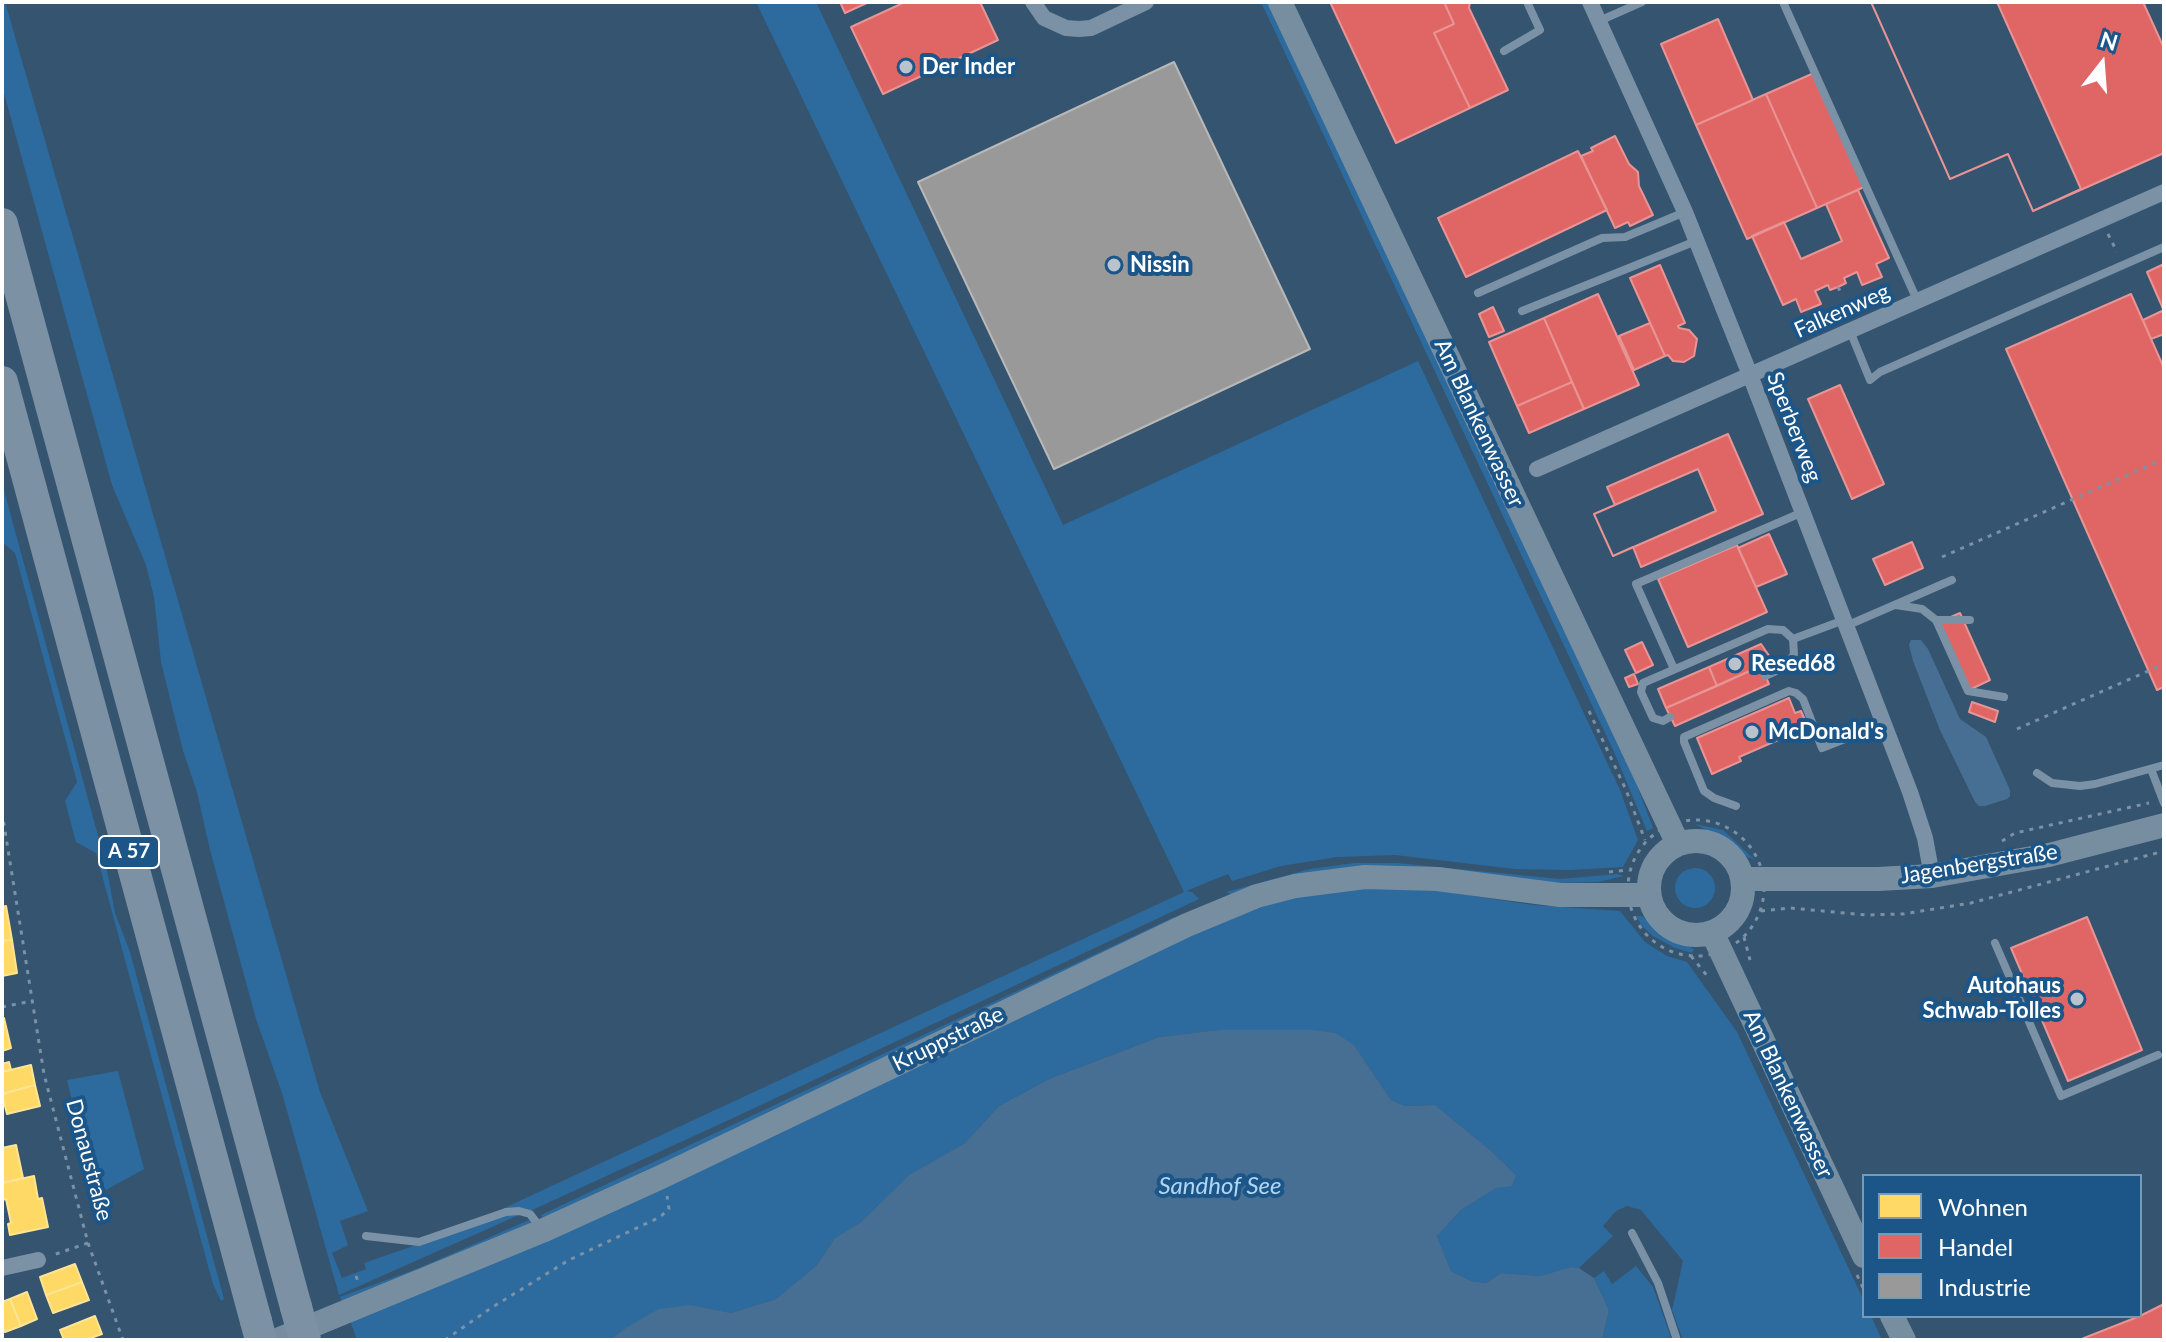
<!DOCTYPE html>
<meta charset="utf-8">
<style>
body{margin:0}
#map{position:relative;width:2166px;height:1342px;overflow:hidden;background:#345470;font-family:Lato,sans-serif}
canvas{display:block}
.frame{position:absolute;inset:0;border:4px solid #fff;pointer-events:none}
.legend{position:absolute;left:1862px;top:1174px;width:280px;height:144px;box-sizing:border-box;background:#1c5688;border:2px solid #779ab8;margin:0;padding:10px 14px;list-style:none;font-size:24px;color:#fff}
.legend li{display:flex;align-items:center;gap:16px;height:40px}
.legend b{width:40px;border:2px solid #779ab8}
.north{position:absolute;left:2062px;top:24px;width:80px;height:80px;-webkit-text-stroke:6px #1c5688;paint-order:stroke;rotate:17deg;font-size:22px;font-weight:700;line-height:32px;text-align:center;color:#fff}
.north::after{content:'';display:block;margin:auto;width:28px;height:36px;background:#fff;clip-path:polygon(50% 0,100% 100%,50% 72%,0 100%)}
</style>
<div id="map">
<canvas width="2166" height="1342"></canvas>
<div class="frame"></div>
<ul class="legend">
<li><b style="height:22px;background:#ffd966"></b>Wohnen</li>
<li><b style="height:22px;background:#e06666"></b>Handel</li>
<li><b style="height:22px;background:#999"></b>Industrie</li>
</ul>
<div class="north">N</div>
</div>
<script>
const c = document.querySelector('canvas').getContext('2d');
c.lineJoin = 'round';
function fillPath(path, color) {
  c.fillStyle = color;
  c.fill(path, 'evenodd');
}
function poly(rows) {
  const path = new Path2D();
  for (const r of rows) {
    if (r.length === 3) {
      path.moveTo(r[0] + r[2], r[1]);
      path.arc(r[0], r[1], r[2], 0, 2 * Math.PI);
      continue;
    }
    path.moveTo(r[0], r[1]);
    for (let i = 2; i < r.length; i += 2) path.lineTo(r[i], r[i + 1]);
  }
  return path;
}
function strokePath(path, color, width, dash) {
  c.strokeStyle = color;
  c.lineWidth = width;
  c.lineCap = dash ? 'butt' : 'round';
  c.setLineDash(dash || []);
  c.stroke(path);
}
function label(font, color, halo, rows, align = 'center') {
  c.font = font + ' Lato,sans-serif';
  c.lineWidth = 8;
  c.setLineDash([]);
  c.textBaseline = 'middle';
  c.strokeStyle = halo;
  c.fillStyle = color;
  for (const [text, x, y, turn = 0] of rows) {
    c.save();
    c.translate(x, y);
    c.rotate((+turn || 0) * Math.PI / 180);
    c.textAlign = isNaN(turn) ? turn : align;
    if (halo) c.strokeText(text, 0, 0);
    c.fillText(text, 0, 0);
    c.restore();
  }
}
fillPath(poly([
 [2,2,5,2,320,1092,368,1211,340,1221,348,1245,332,1253,342,1278,366,1269,364,1263,503,1215,519,1215,339,1295,282,1093,256,1019,210,850,197,792,183,751,161,662,154,597,146,565,112,485,2,86],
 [756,2,816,2,1063,525,1418,361,1620,790,1638,840,1623,867,1571,870,1515,869,1395,855,1337,857,1281,866,1232,881,1228,874,1186,891,1192,892,1199,899,731,1119,530,1211,513,1208,500,1210,1184,892],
 [1261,2,1270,2,1634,778,1653,828,1647,831,1615,754],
 [2,483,106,865,115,913,130,952,224,1299,221,1301,213,1284,96,853,76,842,65,801,77,782,15,553,2,542],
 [1695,824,1723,830,1755,860,1743,855,1725,840],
 [1354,863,1397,863,1560,879,1617,874,1624,876,1598,882,1553,883,1503,879,1233,895,1226,892,1310,869],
 [1695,888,20],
 [1392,888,1447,892,1533,905,1620,911,1645,942,1667,956,1687,962,1737,1032,1864,1301,1864,1316,1871,1316,1882,1340,1683,1340,1672,1310,1683,1261,1641,1210,1627,1206,1616,1211,1603,1226,1613,1236,1579,1268,1571,1267,1540,1276,1501,1273,1486,1283,1471,1281,1451,1271,1437,1236,1461,1210,1516,1175,1490,1150,1435,1105,1405,1106,1391,1100,1354,1045,1313,1030,1219,1030,1159,1037,1049,1079,999,1106,965,1143,909,1175,861,1222,835,1238,816,1266,776,1299,731,1313,691,1305,624,1329,610,1340,357,1340,350,1320,1180,938,1286,898,1341,889],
 [1636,916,1642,916,1660,933,1694,949,1692,953,1675,948,1653,936,1642,926],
 [1174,917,1175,920,543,1220,541,1215],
 [118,1071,144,1169,95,1196,67,1080],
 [529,1220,532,1225,342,1302,340,1297,419,1268],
 [1636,1266,1653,1287,1672,1340,1602,1340,1609,1310,1594,1278,1604,1271,1612,1284]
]), '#2d6b9e');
fillPath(poly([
 [1911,640,1921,640,1928,649,1960,719,1986,737,2010,790,2010,796,2007,799,1985,806,1979,806,1975,802,1940,730,1913,661,1909,645],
 [1219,1030,1313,1030,1335,1033,1354,1045,1391,1100,1405,1106,1435,1105,1490,1150,1516,1175,1512,1186,1496,1188,1461,1210,1437,1236,1451,1271,1471,1281,1486,1283,1501,1273,1540,1276,1571,1267,1579,1268,1594,1278,1609,1310,1602,1340,610,1340,624,1329,659,1309,691,1305,731,1313,776,1299,816,1266,835,1238,861,1222,909,1175,965,1143,999,1106,1049,1079,1159,1037]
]), '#476f93');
const homes = poly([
 [6,906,12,940,2,941,2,907,6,906],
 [12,940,17,973,2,976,2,941,12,940],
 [4,1018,11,1048,2,1051,2,1019,4,1018],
 [9,1062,11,1070,2,1072,2,1064,9,1062],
 [31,1065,35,1085,2,1094,2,1072,31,1065],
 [35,1085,40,1106,7,1114,2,1094,35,1085],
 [16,1145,23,1178,2,1183,2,1148,16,1145],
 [34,1176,38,1199,42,1198,48,1227,10,1235,8,1224,11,1223,6,1199,2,1200,2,1183,34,1176],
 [75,1264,82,1282,46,1295,40,1277,75,1264],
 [82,1282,89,1300,53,1313,46,1295,82,1282],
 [27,1292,37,1319,21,1326,10,1299,27,1292],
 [10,1299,21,1326,5,1332,2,1325,2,1302,10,1299],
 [95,1316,102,1334,85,1340,64,1340,60,1330,95,1316]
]);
fillPath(homes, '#ffd966');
strokePath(homes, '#ffe494', 2);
const shops = poly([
 [840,2,869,2,845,13,840,2],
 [905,2,980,2,998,40,883,94,851,27,905,2],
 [1330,2,1444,2,1454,24,1434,33,1470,108,1396,143,1330,2],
 [1444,2,1470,2,1469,8,1508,90,1470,108,1434,33,1454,24,1444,2],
 [1871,2,1997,2,2081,189,2033,211,2008,154,1950,179,1871,2],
 [1871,2,2143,2,2164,48,2164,153,2033,211,2008,154,1950,179,1871,2],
 [1718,19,1753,100,1696,125,1661,44,1718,19],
 [1814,73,1864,187,1817,208,1766,94,1814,73],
 [1766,94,1817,208,1747,239,1696,125,1766,94],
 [1615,136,1629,164,1638,172,1639,186,1653,215,1630,226,1628,222,1615,228,1581,156,1593,151,1591,148,1615,136],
 [1578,151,1607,210,1466,277,1438,218,1578,151],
 [1858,190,1889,258,1876,264,1882,277,1862,285,1857,272,1844,278,1846,283,1838,287,1830,290,1828,285,1815,291,1821,304,1801,312,1796,299,1783,305,1752,236,1784,222,1801,259,1842,241,1826,204,1858,190],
 [2164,264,2164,311,2147,272,2164,264],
 [1660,265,1685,323,1678,326,1679,328,1689,330,1697,339,1694,356,1684,362,1673,361,1668,355,1665,356,1630,278,1660,265],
 [1598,294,1639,385,1584,409,1544,318,1598,294],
 [2131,294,2164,368,2164,687,2157,690,2006,349,2131,294],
 [1493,307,1504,331,1489,337,1479,314,1493,307],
 [2164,310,2164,334,2151,339,2143,320,2164,310],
 [1544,318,1572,382,1517,406,1489,342,1544,318],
 [1650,323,1665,356,1634,370,1619,336,1650,323],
 [1572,382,1584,409,1529,433,1517,406,1572,382],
 [1840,385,1884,484,1852,499,1808,399,1840,385],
 [1728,434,1763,514,1641,567,1633,547,1613,556,1594,514,1615,505,1607,487,1728,434],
 [1698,469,1716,511,1613,556,1594,514,1698,469],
 [1769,534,1787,574,1756,587,1738,548,1769,534],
 [1912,542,1923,568,1885,585,1873,559,1912,542],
 [1737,545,1767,612,1688,647,1658,579,1737,545],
 [1960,613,1990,680,1969,690,1939,622,1960,613],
 [1642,642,1653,665,1636,673,1625,650,1642,642],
 [1761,644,1770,657,1769,662,1717,686,1709,667,1761,644],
 [1761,666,1769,684,1675,726,1666,708,1761,666],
 [1709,667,1717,686,1666,708,1658,689,1709,667],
 [1634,674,1638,684,1629,687,1625,678,1634,674],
 [1789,698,1795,713,1801,711,1808,727,1739,757,1741,761,1712,774,1697,738,1789,698],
 [1972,702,1998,711,1995,722,1969,712,1972,702],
 [2087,917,2142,1050,2068,1081,2011,948,2087,917],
 [2164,1304,2164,1340,2079,1340,2140,1316,2164,1304]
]);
fillPath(shops, '#e06666');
strokePath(shops, '#e99494', 2);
const industry = poly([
 [1174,62,1310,349,1054,469,918,182,1174,62]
]);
fillPath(industry, '#999');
strokePath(industry, '#b8b8b8', 2);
strokePath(poly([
 [2108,234,2117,252],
 [1838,287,1842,295],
 [1942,557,2164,459],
 [1589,711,1626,790,1645,840],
 [2017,729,2164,664],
 [2,812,44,1074,88,1243,53,1255],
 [1696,888,68],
 [2002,841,2015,833,2149,803],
 [1609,872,1629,870],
 [1761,911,1790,908,1866,915,1903,914,1971,903,2164,851],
 [1744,937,1750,960],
 [1691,956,1709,978],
 [2,1007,32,1001],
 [88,1243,123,1340],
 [1857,1275,1864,1290],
 [356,1276,359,1284],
 [445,1340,491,1308,569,1260,660,1217,669,1209,667,1196]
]), '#7b91a5', 3, [4, 6]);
strokePath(poly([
 [1783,2,1917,300],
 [1599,21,1642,2],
 [1504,51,1540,30,1527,2],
 [1478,293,1602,238,1625,237,1685,212],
 [1522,311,1696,241],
 [1850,331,1870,380,1880,372,2164,247],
 [1896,605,1922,609,1936,620,1968,691,2004,697],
 [1936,620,1970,620],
 [1846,626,1952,580],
 [1793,639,1844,620],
 [1674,669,1636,584,1803,512],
 [1670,717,1663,721,1653,718,1641,692,1643,683,1768,629,1783,630,1793,639,1794,654,1785,667,1765,676],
 [2151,769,2164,803],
 [2037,773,2052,783,2080,786,2095,784,2164,765],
 [1736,806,1714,798,1704,791,1684,742,1684,737,1789,691,1796,693,1803,699,1822,748,1883,724],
 [1995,943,2061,1096,2158,1055],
 [1632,1233,1658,1283,1677,1340],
 [366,1236,419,1242,506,1212,519,1211,530,1214,542,1230]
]), '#7b91a5', 8);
strokePath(poly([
 [1033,2,1044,18,1066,28,1079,29,1091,28,1146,2],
 [1590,2,1685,212,1750,375,1910,792,1925,838,1932,876],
 [1537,469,2164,192],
 [2,1268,38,1260]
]), '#7b91a5', 16);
strokePath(poly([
 [1280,2,1678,844],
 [1696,888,47],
 [1742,879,1878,879,1932,876,2049,855,2164,825],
 [1712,932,1864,1256],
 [1892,1316,1904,1340],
 [277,1340,542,1231,661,1177,1187,925,1257,896,1295,886,1365,877,1437,879,1560,895,1649,895]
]), '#778ea1', 24);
strokePath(poly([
 [2,224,296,1307],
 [2,382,256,1321]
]), '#7c91a4', 32);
strokePath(poly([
 [296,1307,305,1340],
 [256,1321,261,1340]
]), '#7c91a4', 32);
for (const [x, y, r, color] of [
 [906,67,8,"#b8c3cd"],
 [1114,265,8,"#b8c3cd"],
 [1735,664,8,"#b8c3cd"],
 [1752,732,8,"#b8c3cd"],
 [2077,999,8,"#b8c3cd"]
]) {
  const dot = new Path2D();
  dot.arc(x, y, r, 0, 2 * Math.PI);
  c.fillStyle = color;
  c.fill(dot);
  strokePath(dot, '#1c5688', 3);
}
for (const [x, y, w] of [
 [129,852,60]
]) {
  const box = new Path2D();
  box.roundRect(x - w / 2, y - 16, w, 32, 6);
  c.fillStyle = '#1c5688';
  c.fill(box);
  strokePath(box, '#fff', 2);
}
label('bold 20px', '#fff', null, [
 ["A 57",129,852]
]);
label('bold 22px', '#fff', '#1c5688', [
 ["Der Inder",922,67],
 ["Nissin",1130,265],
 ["Resed68",1751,664],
 ["McDonald's",1768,732],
 ["Autohaus",2061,986,"right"],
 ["Schwab-Tolles",2061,1011,"right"]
], 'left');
label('22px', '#fff', '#1c5688', [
 ["Falkenweg",1842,311,-24],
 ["Am Blankenwasser",1479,423,65],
 ["Sperberweg",1794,427,69],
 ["Jagenbergstraße",1979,864,-9],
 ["Kruppstraße",948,1039,-26],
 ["Am Blankenwasser",1788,1094,65],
 ["Donaustraße",89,1160,75]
]);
label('italic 24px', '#b1d6f3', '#1c5688', [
 ["Sandhof See",1220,1186]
]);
</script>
